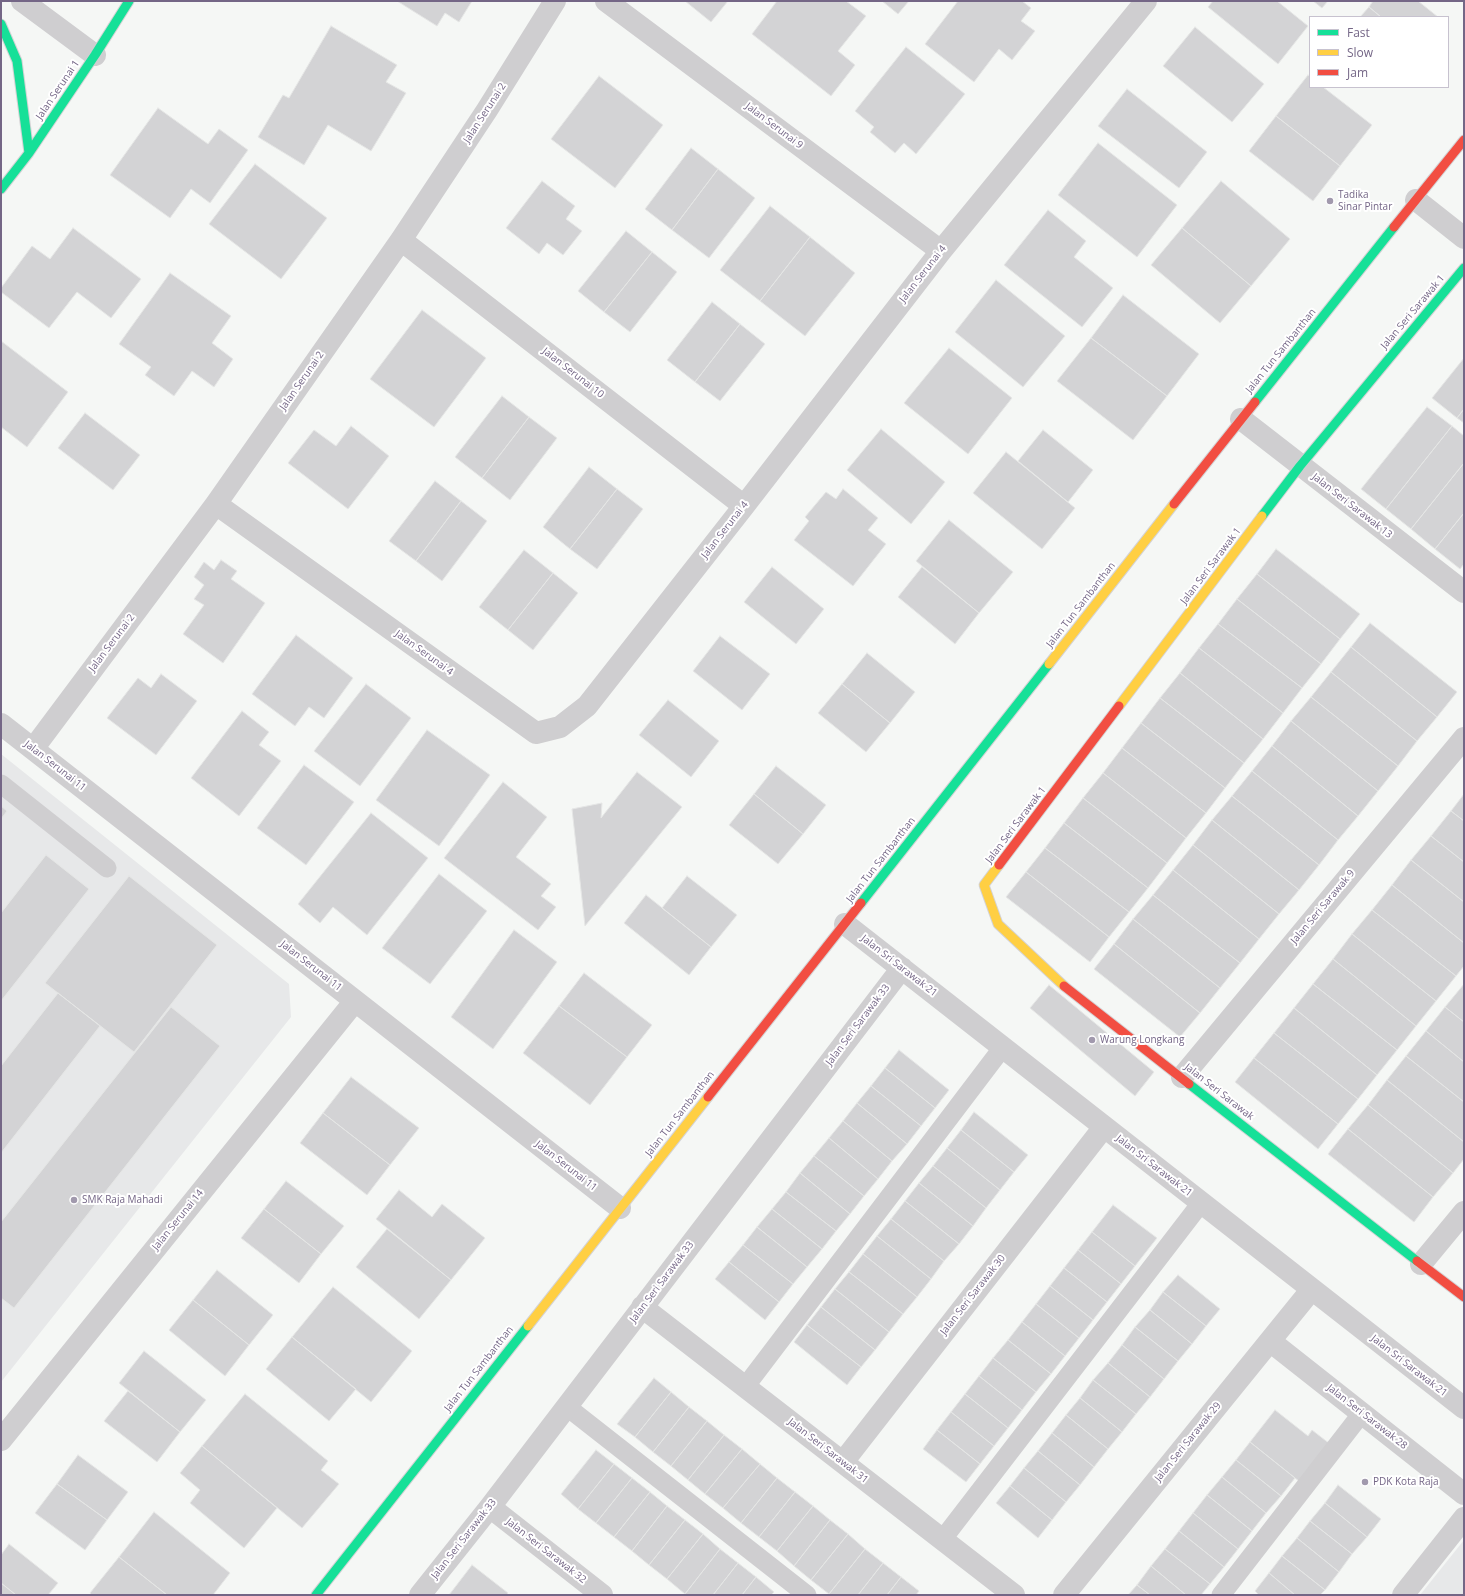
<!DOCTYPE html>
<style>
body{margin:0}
#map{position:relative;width:1465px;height:1596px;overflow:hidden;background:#f5f7f5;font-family:"Open Sans",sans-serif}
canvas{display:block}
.frame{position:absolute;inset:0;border:2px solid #746686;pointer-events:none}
.legend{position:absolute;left:1309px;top:16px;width:140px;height:72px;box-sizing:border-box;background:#fff;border:1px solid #c7c2cf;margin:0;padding:5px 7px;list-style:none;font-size:12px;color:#746686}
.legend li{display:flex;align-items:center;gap:8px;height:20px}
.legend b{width:20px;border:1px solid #c7c2cf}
</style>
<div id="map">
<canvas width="1465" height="1596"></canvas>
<div class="frame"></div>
<ul class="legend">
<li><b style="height:5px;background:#16e098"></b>Fast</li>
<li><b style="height:5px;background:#ffcf43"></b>Slow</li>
<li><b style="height:5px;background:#f24e42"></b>Jam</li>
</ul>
</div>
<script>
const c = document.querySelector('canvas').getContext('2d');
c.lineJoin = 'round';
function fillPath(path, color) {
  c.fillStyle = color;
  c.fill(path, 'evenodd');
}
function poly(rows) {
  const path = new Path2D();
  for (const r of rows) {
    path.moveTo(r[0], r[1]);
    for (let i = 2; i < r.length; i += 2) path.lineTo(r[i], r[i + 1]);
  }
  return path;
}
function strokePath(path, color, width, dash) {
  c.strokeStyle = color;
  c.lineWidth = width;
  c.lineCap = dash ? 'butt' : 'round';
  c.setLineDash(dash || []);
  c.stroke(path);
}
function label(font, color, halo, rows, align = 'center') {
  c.font = font + ' "Open Sans",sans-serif';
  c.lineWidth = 4;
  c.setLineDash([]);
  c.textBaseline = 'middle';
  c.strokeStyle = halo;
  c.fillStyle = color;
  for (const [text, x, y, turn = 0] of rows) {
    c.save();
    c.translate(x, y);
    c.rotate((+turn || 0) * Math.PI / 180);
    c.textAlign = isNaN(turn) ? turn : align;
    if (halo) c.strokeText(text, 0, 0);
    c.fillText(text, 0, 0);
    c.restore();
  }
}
fillPath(poly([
 [1,754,289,984,291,1017,1,1382],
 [1464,1540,1464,1595,1420,1595]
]), '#e7e8e9');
const building = poly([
 [397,1,472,1,459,22,445,13,437,26,397,1],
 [685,1,728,1,711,22,685,1],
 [777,1,846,1,866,16,838,51,855,65,831,96,752,34,777,1],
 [882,1,909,1,898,14,882,1],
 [958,1,1022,1,1031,8,1021,21,1035,31,1012,60,999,49,974,82,925,44,958,1],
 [1213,1,1277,1,1308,26,1278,64,1208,7,1213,1],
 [1313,1,1328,1,1322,8,1313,1],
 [1373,1,1418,1,1438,17,1381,17,1369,7,1373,1],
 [1369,7,1381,17,1360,17,1369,7],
 [331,26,397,65,386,82,406,93,371,151,328,125,304,165,258,137,283,95,289,98,331,26],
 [1195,27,1264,84,1232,122,1163,66,1195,27],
 [906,47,965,94,916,154,904,143,895,153,870,132,874,127,855,111,906,47],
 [1308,75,1310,77,1310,87,1323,87,1372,125,1340,166,1276,116,1308,75],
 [599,76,663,125,615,188,551,139,599,76],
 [1127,89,1207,152,1179,188,1098,126,1127,89],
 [158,108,208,144,219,129,248,150,210,203,191,189,170,218,110,175,158,108],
 [1276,116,1340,166,1313,201,1249,151,1276,116],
 [1098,143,1177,205,1137,257,1058,195,1098,143],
 [691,148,718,169,672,230,645,209,691,148],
 [255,164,327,218,281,279,209,224,255,164],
 [718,169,755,198,709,258,672,230,718,169],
 [542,181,575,206,566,219,582,231,563,255,547,243,539,254,506,228,542,181],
 [1221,181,1290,239,1251,286,1182,228,1221,181],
 [770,206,810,237,760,301,720,270,770,206],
 [1048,210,1086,241,1074,257,1113,288,1082,327,1004,265,1048,210],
 [73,228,141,279,111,318,77,292,49,328,1,292,1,288,32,246,50,259,73,228],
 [1182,228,1251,286,1220,323,1151,265,1182,228],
 [626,231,652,252,604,312,578,291,626,231],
 [810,237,855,273,805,336,760,301,810,237],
 [652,252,677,272,630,332,604,312,652,252],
 [170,273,231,316,212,343,233,359,214,387,192,371,174,396,145,375,151,367,119,344,170,273],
 [996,280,1065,336,1023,387,955,332,996,280],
 [1123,295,1199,354,1167,396,1091,338,1123,295],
 [712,302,740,324,695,382,667,360,712,302],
 [422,310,486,358,434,427,370,379,422,310],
 [740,324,765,344,720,401,695,382,740,324],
 [1091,338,1167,396,1133,440,1057,381,1091,338],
 [1,341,68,392,27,447,1,427,1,341],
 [949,348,1012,398,968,454,904,403,949,348],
 [1464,358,1464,409,1457,418,1432,398,1464,358],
 [502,396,529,417,482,478,455,457,502,396],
 [1427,407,1452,426,1386,509,1361,489,1427,407],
 [1464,409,1464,423,1457,418,1464,409],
 [85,413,140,455,113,490,58,448,85,413],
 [529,417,557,438,510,500,482,478,529,417],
 [351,426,389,456,348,509,288,463,314,430,336,446,351,426],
 [1452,426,1464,436,1464,463,1411,529,1386,509,1452,426],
 [881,429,945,482,911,524,847,470,881,429],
 [1043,430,1093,470,1068,502,1018,461,1043,430],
 [1006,452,1075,508,1042,549,973,493,1006,452],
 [1464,463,1464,513,1435,549,1411,529,1464,463],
 [589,467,617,489,570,549,543,527,589,467],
 [435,481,461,501,416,561,389,541,435,481],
 [617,489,643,509,597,569,570,549,617,489],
 [843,489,878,518,868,530,886,544,853,586,794,540,809,521,805,517,826,492,836,499,843,489],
 [461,501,487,521,442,581,416,561,461,501],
 [1464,513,1464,564,1460,569,1435,549,1464,513],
 [949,520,1013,572,979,613,916,561,949,520],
 [1276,549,1360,614,1340,639,1257,574,1276,549],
 [524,550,553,573,508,630,479,607,524,550],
 [221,560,237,571,231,579,265,603,223,663,183,634,204,605,194,599,204,585,194,577,204,562,214,570,221,560],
 [772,567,824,609,796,644,744,602,772,567],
 [922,567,979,613,955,644,898,597,922,567],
 [553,573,578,593,533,650,508,630,553,573],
 [1257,574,1340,639,1321,664,1237,599,1257,574],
 [1237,599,1321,664,1302,688,1218,624,1237,599],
 [1370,623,1457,692,1437,717,1351,647,1370,623],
 [1218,624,1302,688,1283,713,1199,648,1218,624],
 [296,635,353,678,324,718,309,707,295,726,252,694,296,635],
 [720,636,770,674,742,710,693,671,720,636],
 [1351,647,1437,717,1417,741,1331,672,1351,647],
 [1199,648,1283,713,1263,739,1180,673,1199,648],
 [867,653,915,692,890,723,842,684,867,653],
 [1331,672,1417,741,1398,766,1311,697,1331,672],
 [1180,673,1263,739,1244,763,1160,698,1180,673],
 [161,674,197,701,156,755,107,718,138,678,151,688,161,674],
 [366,684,411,718,360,786,314,751,366,684],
 [842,684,890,723,866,752,818,713,842,684],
 [1311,697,1398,766,1378,791,1291,721,1311,697],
 [1160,698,1244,763,1225,788,1141,723,1160,698],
 [668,700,719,741,691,777,639,735,668,700],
 [242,711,269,732,259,745,281,761,239,816,191,778,242,711],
 [1291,721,1378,791,1358,816,1272,746,1291,721],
 [1141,723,1225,788,1206,813,1122,748,1141,723],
 [427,730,490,775,439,846,376,800,427,730],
 [1272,746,1358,816,1338,840,1252,771,1272,746],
 [1122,748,1206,813,1186,838,1103,773,1122,748],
 [304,765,354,802,306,865,257,828,304,765],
 [776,766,826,805,803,834,754,794,776,766],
 [1252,771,1338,840,1319,865,1232,796,1252,771],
 [637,772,682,807,585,926,572,809,602,803,601,818,637,772],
 [1103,773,1186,838,1167,863,1083,798,1103,773],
 [503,782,547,817,516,857,551,884,541,896,556,907,538,930,444,858,503,782],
 [754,794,803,834,778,864,729,825,754,794],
 [1464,794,1464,821,1451,811,1464,794],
 [1232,796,1319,865,1299,890,1212,820,1232,796],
 [1083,798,1167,863,1148,888,1064,823,1083,798],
 [1,806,7,811,1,819,1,806],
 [1451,811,1464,821,1464,862,1431,836,1451,811],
 [371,813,428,858,367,935,333,907,320,923,298,904,371,813],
 [1212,820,1299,890,1279,914,1193,845,1212,820],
 [1064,823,1148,888,1129,912,1045,848,1064,823],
 [1431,836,1464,862,1464,902,1411,860,1431,836],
 [1193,845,1279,914,1259,939,1173,870,1193,845],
 [1045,848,1129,912,1109,937,1026,872,1045,848],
 [46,855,89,889,1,1001,1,913,46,855],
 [1411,860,1464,902,1464,943,1392,885,1411,860],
 [1173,870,1259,939,1240,963,1153,895,1173,870],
 [1026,872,1109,937,1090,962,1006,897,1026,872],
 [439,874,487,911,430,984,382,948,439,874],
 [129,876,217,945,134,1052,45,983,129,876],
 [687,876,737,915,711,947,662,908,687,876],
 [1392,885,1464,943,1464,966,1456,976,1372,910,1392,885],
 [646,895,711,947,689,975,624,923,646,895],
 [1153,895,1240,963,1220,988,1133,919,1153,895],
 [1372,910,1456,976,1436,1001,1352,934,1372,910],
 [1133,919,1220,988,1200,1013,1114,944,1133,919],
 [514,930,557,962,493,1049,451,1017,514,930],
 [1352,934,1436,1001,1416,1026,1333,959,1352,934],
 [1114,944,1200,1013,1180,1037,1094,969,1114,944],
 [1333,959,1416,1026,1397,1050,1313,984,1333,959],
 [584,973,652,1025,627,1057,559,1006,584,973],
 [1313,984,1397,1050,1377,1075,1294,1008,1313,984],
 [1464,984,1464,1022,1445,1007,1464,984],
 [1049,985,1154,1072,1135,1096,1030,1008,1049,985],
 [58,993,100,1026,1,1153,1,1066,58,993],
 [559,1006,627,1057,590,1105,523,1053,559,1006],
 [171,1007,220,1046,14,1308,1,1298,1,1222,171,1007],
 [1445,1007,1464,1022,1464,1062,1426,1031,1445,1007],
 [1294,1008,1377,1075,1358,1099,1274,1033,1294,1008],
 [1426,1031,1464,1062,1464,1102,1406,1056,1426,1031],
 [1274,1033,1358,1099,1338,1124,1254,1058,1274,1033],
 [899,1050,949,1090,935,1108,885,1068,899,1050],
 [1406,1056,1464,1102,1464,1142,1387,1080,1406,1056],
 [1254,1058,1338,1124,1318,1149,1235,1082,1254,1058],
 [885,1068,935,1108,921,1126,871,1086,885,1068],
 [351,1077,419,1128,390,1165,323,1113,351,1077],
 [1387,1080,1464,1142,1464,1159,1453,1173,1368,1105,1387,1080],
 [871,1086,921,1126,907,1144,857,1103,871,1086],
 [857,1103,907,1144,892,1161,843,1121,857,1103],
 [1368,1105,1453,1173,1433,1197,1348,1129,1368,1105],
 [974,1112,1028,1155,1014,1172,961,1130,974,1112],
 [323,1113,390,1165,367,1195,300,1143,323,1113],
 [843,1121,892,1161,878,1179,829,1138,843,1121],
 [1348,1129,1433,1197,1414,1222,1328,1154,1348,1129],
 [961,1130,1014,1172,1000,1190,947,1148,961,1130],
 [829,1138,878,1179,864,1196,814,1156,829,1138],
 [947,1148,1000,1190,986,1208,933,1166,947,1148],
 [814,1156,864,1196,850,1214,800,1173,814,1156],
 [933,1166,986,1208,973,1226,919,1183,933,1166],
 [800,1173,850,1214,836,1231,786,1192,800,1173],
 [286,1181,344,1226,321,1254,264,1209,286,1181],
 [919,1183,973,1226,959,1244,905,1201,919,1183],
 [399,1190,432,1217,442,1204,485,1238,451,1280,376,1219,399,1190],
 [786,1192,836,1231,822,1249,772,1209,786,1192],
 [905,1201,959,1244,944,1261,891,1219,905,1201],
 [1113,1205,1157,1238,1135,1266,1092,1232,1113,1205],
 [264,1209,321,1254,299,1283,241,1238,264,1209],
 [772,1209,822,1249,807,1267,757,1227,772,1209],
 [891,1219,944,1261,931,1279,877,1236,891,1219],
 [757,1227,807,1267,793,1284,743,1245,757,1227],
 [387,1229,451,1280,419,1319,356,1267,387,1229],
 [1092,1232,1135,1266,1121,1284,1078,1250,1092,1232],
 [877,1236,931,1279,917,1297,863,1254,877,1236],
 [743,1245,793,1284,779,1302,729,1262,743,1245],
 [1078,1250,1121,1284,1107,1302,1064,1268,1078,1250],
 [863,1254,917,1297,903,1314,849,1272,863,1254],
 [729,1262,779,1302,765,1320,715,1279,729,1262],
 [1064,1268,1107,1302,1093,1320,1050,1286,1064,1268],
 [217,1270,273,1315,249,1345,193,1300,217,1270],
 [849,1272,903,1314,889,1332,835,1289,849,1272],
 [1178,1275,1220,1309,1206,1326,1163,1292,1178,1275],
 [1050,1286,1093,1320,1079,1338,1036,1304,1050,1286],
 [333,1287,412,1351,371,1402,292,1337,333,1287],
 [835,1289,889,1332,875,1350,821,1307,835,1289],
 [1163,1292,1206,1326,1192,1344,1150,1310,1163,1292],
 [193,1300,249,1345,225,1376,169,1330,193,1300],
 [1036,1304,1079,1338,1065,1356,1022,1322,1036,1304],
 [821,1307,875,1350,861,1367,807,1325,821,1307],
 [1150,1310,1192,1344,1178,1361,1135,1327,1150,1310],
 [1022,1322,1065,1356,1051,1374,1008,1340,1022,1322],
 [807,1325,861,1367,847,1385,794,1342,807,1325],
 [1135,1327,1178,1361,1164,1379,1122,1345,1135,1327],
 [292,1337,356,1389,329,1421,266,1369,292,1337],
 [1008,1340,1051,1374,1036,1392,993,1358,1008,1340],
 [1122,1345,1164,1379,1150,1397,1108,1363,1122,1345],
 [144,1351,206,1400,180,1432,119,1383,144,1351],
 [993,1358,1036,1392,1022,1410,979,1376,993,1358],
 [1108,1363,1150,1397,1136,1414,1093,1380,1108,1363],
 [979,1376,1022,1410,1008,1428,965,1394,979,1376],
 [654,1378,671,1392,635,1437,617,1424,654,1378],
 [1093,1380,1136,1414,1122,1432,1080,1398,1093,1380],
 [128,1391,180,1432,157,1462,104,1421,128,1391],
 [671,1392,689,1407,653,1452,635,1437,671,1392],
 [245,1394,328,1461,321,1470,339,1484,302,1528,202,1446,245,1394],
 [965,1394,1008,1428,994,1446,951,1412,965,1394],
 [1080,1398,1122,1432,1108,1449,1066,1415,1080,1398],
 [689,1407,707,1421,671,1466,653,1452,689,1407],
 [1275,1410,1308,1436,1312,1430,1330,1444,1300,1482,1250,1442,1275,1410],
 [951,1412,994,1446,980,1464,937,1430,951,1412],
 [1066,1415,1108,1449,1094,1467,1052,1433,1066,1415],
 [707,1421,724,1435,688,1480,671,1466,707,1421],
 [937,1430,980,1464,966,1482,923,1449,937,1430],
 [1052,1433,1094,1467,1080,1485,1038,1451,1052,1433],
 [724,1435,742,1449,705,1494,688,1480,724,1435],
 [1250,1442,1295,1478,1281,1496,1236,1460,1250,1442],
 [202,1446,277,1508,244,1548,190,1503,200,1490,180,1473,202,1446],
 [742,1449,760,1464,723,1508,705,1494,742,1449],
 [596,1450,614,1464,578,1509,561,1494,596,1450],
 [1038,1451,1080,1485,1066,1502,1024,1468,1038,1451],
 [78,1455,128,1492,107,1520,57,1484,78,1455],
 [1236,1460,1281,1496,1266,1513,1222,1477,1236,1460],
 [614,1464,632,1478,596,1523,578,1509,614,1464],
 [760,1464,777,1478,741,1523,723,1508,760,1464],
 [1024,1468,1066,1502,1052,1520,1010,1486,1024,1468],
 [1222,1477,1266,1513,1252,1531,1207,1495,1222,1477],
 [632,1478,650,1492,614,1537,596,1523,632,1478],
 [777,1478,795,1492,759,1537,741,1523,777,1478],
 [57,1484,107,1520,85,1550,35,1513,57,1484],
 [1338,1485,1381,1519,1367,1537,1325,1503,1338,1485],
 [1010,1486,1052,1520,1038,1538,996,1503,1010,1486],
 [650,1492,667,1506,632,1551,614,1537,650,1492],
 [795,1492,813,1506,777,1551,759,1537,795,1492],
 [1207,1495,1252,1531,1238,1549,1193,1513,1207,1495],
 [1325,1503,1367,1537,1352,1554,1310,1521,1325,1503],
 [667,1506,685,1520,649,1565,632,1551,667,1506],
 [813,1506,830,1520,794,1566,777,1551,813,1506],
 [154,1512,230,1573,213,1595,167,1595,119,1557,154,1512],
 [1193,1513,1238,1549,1224,1567,1179,1531,1193,1513],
 [685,1520,703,1534,667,1579,649,1565,685,1520],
 [830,1520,848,1534,811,1580,794,1566,830,1520],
 [1310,1521,1352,1554,1339,1572,1297,1538,1310,1521],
 [1179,1531,1224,1567,1210,1584,1165,1549,1179,1531],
 [703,1534,720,1549,685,1594,667,1579,703,1534],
 [848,1534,865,1549,829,1594,811,1580,848,1534],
 [1297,1538,1339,1572,1325,1590,1282,1556,1297,1538],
 [9,1544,58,1583,48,1595,16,1595,1,1583,1,1555,9,1544],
 [720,1549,738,1563,713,1595,686,1595,685,1594,720,1549],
 [865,1549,883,1563,858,1595,831,1595,829,1594,865,1549],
 [1165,1549,1210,1584,1201,1595,1186,1595,1151,1566,1165,1549],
 [1282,1556,1325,1590,1320,1595,1295,1595,1269,1573,1282,1556],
 [119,1557,167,1595,92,1595,90,1593,119,1557],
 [738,1563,756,1577,742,1595,713,1595,738,1563],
 [883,1563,901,1577,887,1595,858,1595,883,1563],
 [472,1565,508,1593,506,1595,449,1595,472,1565],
 [1151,1566,1186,1595,1150,1595,1137,1585,1151,1566],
 [1269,1573,1295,1595,1259,1595,1255,1591,1269,1573],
 [756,1577,774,1592,771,1595,742,1595,756,1577],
 [901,1577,919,1591,916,1595,887,1595,901,1577],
 [1,1583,16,1595,1,1595,1,1583],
 [1137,1585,1150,1595,1128,1595,1137,1585]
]);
fillPath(building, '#d3d3d5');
strokePath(building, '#e5e6e5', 1);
const fast = poly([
 [1,24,17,61,29,153],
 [1,189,29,153,95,55,129,1],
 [1255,402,1394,227],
 [1262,516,1300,466,1464,268],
 [861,903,1049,664],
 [1189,1084,1417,1261],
 [316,1595,528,1326]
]);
const slow = poly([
 [1049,664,1174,504],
 [1119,706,1262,516],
 [999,865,984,885,998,924,1064,986],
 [528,1326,708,1097]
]);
const jam = poly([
 [1394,227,1464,140],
 [1174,504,1255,402],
 [999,865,1119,706],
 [1064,986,1189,1084],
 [708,1097,861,903],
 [1417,1261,1464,1297]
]);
strokePath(fast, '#d4d3d5', 11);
strokePath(slow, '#d4d3d5', 11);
strokePath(jam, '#d4d3d5', 11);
strokePath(poly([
 [1,784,107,868],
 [745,1387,1003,1047],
 [566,1406,807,1595],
 [942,1540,1201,1203],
 [1221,1595,1362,1413]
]), '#cfced0', 19);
strokePath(poly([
 [22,1,95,55],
 [606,1,941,251],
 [1416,200,1464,238],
 [401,240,744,506],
 [1241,419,1464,592],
 [216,504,536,733,560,727,587,706,744,506,941,251,1146,1],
 [1,724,620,1208],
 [33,749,216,504,401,240,487,110,555,1],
 [845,924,1464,1408],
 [1182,1077,1464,738],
 [1421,1264,1464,1212],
 [642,1307,1014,1595],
 [1270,1341,1464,1494],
 [1,1440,355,1001],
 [843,1462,1104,1127],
 [490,1507,602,1595],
 [420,1595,490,1507,902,968],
 [1064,1595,1312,1289],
 [1403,1595,1464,1518]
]), '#cfced0', 22);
strokePath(fast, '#16e098', 9);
strokePath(slow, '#ffcf43', 9);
strokePath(jam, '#f24e42', 9);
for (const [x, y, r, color] of [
 [1330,201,4,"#a199ad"],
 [1092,1040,4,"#a199ad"],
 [74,1200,4,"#a199ad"],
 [1365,1482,4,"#a199ad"]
]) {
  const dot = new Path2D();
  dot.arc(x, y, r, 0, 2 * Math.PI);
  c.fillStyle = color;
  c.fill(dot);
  strokePath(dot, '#fff', 1.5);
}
label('10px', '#746686', '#fff', [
 ["Jalan Serunai 1",58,90,-56],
 ["Jalan Serunai 2",485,113,-57],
 ["Jalan Serunai 9",774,126,37],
 ["Jalan Serunai 4",923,274,-52],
 ["Jalan Seri Sarawak 1",1413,312,-50],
 ["Jalan Tun Sambanthan",1281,351,-51],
 ["Jalan Serunai 10",573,373,38],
 ["Jalan Serunai 2",302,381,-55],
 ["Jalan Seri Sarawak 13",1352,506,38],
 ["Jalan Serunai 4",725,530,-52],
 ["Jalan Seri Sarawak 1",1211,566,-53],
 ["Jalan Tun Sambanthan",1081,605,-52],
 ["Jalan Serunai 2",112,643,-53],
 ["Jalan Serunai 4",424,653,36],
 ["Jalan Serunai 11",55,766,38],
 ["Jalan Seri Sarawak 1",1016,825,-53],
 ["Jalan Tun Sambanthan",881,860,-52],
 ["Jalan Seri Sarawak 9",1323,907,-50],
 ["Jalan Serunai 11",311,966,38],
 ["Jalan Sri Sarawak 21",899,966,38],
 ["Jalan Seri Sarawak 33",858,1025,-53],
 ["Jalan Seri Sarawak",1219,1092,38],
 ["Jalan Tun Sambanthan",680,1114,-52],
 ["Jalan Serunai 11",566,1166,38],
 ["Jalan Sri Sarawak 21",1154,1166,38],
 ["Jalan Serunai 14",178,1220,-51],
 ["Jalan Seri Sarawak 33",662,1282,-53],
 ["Jalan Seri Sarawak 30",973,1295,-52],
 ["Jalan Sri Sarawak 21",1409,1366,38],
 ["Jalan Tun Sambanthan",479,1369,-52],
 ["Jalan Seri Sarawak 28",1367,1417,38],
 ["Jalan Seri Sarawak 29",1188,1442,-51],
 ["Jalan Seri Sarawak 31",828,1451,38],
 ["Jalan Seri Sarawak 33",464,1539,-52],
 ["Jalan Seri Sarawak 32",546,1551,38]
]);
label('10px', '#746686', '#fff', [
 ["Tadika",1338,195],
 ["Sinar Pintar",1338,207],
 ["Warung Longkang",1100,1040],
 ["SMK Raja Mahadi",82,1200],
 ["PDK Kota Raja",1373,1482]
], 'left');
</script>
